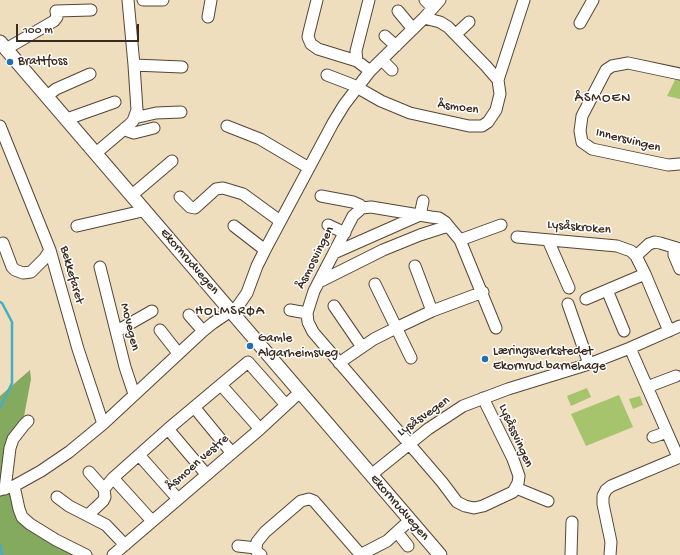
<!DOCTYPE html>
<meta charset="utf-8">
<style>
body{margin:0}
#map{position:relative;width:680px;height:555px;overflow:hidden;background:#eedebe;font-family:"Gochi Hand",sans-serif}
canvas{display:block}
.scale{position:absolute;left:16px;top:24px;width:123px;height:18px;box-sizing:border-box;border:2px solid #3b2a1e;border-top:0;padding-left:5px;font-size:12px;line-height:14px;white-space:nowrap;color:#3b2a1e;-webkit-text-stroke:3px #fff;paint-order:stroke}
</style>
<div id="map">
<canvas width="680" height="555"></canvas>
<div class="scale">100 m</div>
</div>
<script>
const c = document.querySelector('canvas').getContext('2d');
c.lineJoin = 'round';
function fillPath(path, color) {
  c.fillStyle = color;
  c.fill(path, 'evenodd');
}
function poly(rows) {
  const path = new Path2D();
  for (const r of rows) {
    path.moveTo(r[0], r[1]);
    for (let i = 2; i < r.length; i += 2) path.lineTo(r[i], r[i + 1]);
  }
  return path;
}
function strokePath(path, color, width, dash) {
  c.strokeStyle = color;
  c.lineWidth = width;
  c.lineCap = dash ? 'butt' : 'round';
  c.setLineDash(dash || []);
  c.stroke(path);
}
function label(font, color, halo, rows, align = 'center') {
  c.font = font + ' "Gochi Hand",sans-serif';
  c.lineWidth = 3;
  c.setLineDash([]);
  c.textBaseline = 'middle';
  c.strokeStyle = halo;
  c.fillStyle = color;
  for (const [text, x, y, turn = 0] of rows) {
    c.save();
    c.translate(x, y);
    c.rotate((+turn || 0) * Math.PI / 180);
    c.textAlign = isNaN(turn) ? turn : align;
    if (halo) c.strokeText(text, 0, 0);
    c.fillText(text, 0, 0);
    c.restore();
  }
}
fillPath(poly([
 [676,78,680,79,680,99,667,96],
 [587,388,591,397,571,406,567,396],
 [619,395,633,427,586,446,571,414],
 [640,396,643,405,633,409,629,399]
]), '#a5c46b');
fillPath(poly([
 [30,370,31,379,22,427,4,487,17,488,22,518,93,555,0,555,0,396]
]), '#84aa5f');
strokePath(poly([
 [0,302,2,303,12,322,12,383,0,408],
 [0,545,2,555]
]), '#45aec4', 2.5);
const minor = poly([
 [143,0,163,0],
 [317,0,309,32,308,37,311,44,318,49,357,61,370,71],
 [425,0,433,8],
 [398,11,413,29],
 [208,17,211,0],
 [580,23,593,0],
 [456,34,469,22],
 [385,36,396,46],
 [6,49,54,21,57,17,56,11,91,10],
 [382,60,392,70],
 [357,61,356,51,369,0],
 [134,65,182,67],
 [680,74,628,63,612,66,606,70,582,116,580,131,582,142,592,149,668,165,680,164],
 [327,75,353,85,381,101,410,113,469,126,482,126,488,122,496,110,500,94,498,80,486,66,448,27,440,22,424,18],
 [498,80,524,0],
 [47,96,56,89,90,74],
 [134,118,156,113,181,112],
 [67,119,115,102],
 [0,126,50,250,78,349,103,424],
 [227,126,260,139,309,168],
 [125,128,128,131,134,133,154,128],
 [96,153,129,125,133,121,137,110,134,65,128,0],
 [132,195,172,161],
 [321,196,353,202,360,205,362,208],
 [180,197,190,207,195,208,216,189,223,188,243,194,280,221],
 [328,225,345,233],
 [77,226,138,212,144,209],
 [234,226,265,250],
 [517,237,617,246,631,251,636,256,645,274,669,331],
 [460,240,501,225],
 [548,240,569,288],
 [3,243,12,267,15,270,23,273,31,272,45,258,50,250],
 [674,247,674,255,680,269],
 [334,253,420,215,423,201],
 [636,256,649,244,655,242,660,243,680,249],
 [415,266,432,311],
 [100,267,125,367,134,394],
 [319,282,383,250,420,235,448,226],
 [375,284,411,358],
 [607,290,624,331],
 [586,299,645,274],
 [568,304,589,364],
 [334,306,362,347],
 [290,310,307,313],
 [189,315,203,331],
 [160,330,178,353],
 [117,331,152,311],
 [630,348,678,457],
 [339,363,374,339,396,328,432,311,483,292],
 [221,385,260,429],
 [647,387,676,376],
 [483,398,513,459,519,476,518,483,513,492,483,506,474,508,465,506,457,502,442,482,313,332,308,322,307,313,314,291,353,216,362,208,371,207,431,217,439,218,445,222,460,240,496,328],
 [194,407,231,452],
 [168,429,206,474],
 [653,437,667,432],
 [139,455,178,499],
 [371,475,428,429,463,406,508,389,589,364,630,348,680,326],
 [113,478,152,521],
 [14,486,19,509,22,517,30,524,56,540,86,555],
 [516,488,548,501],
 [5,489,10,448,13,439,24,425,28,421],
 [104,489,113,478,168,429,248,362,286,405],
 [0,490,14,486,41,471,69,452,103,424,203,331,213,323,238,306,247,293,257,266,265,250,333,123,344,105,370,71,424,18,440,0],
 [57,497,69,506,106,525,125,545],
 [88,515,103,501,105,497,104,489,89,472],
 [397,532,408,546],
 [238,546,256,548],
 [113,555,260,429,300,392],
 [261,555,257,552,256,548,257,542,265,532,301,501,309,499,314,501,361,555],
 [360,555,387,541,410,520],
 [571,555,572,522],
 [610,555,611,542,603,504,603,496,606,490,611,486,680,457]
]);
const major = poly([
 [0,42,440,555]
]);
strokePath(minor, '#564536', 13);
strokePath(major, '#564536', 15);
strokePath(minor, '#fff', 11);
strokePath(major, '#fff', 13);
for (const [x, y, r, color] of [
 [10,62,4,"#1f6fb2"],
 [250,346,4,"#1f6fb2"],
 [485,359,4,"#1f6fb2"]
]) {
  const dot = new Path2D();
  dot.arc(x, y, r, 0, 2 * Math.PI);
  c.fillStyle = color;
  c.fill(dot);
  strokePath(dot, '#fff', 1.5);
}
label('13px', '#3b2a1e', '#fff', [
 ["Brattfoss",18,62],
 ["Gamle",258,339],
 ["Algarheimsveg",258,354],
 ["Læringsverkstedet",493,352],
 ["Ekornrud barnehage",493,367]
], 'left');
label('13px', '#3b2a1e', '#fff', [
 ["Åsmoen",458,108,8],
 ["Innersvingen",628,141,14],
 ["Lysåskroken",579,228,5],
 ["Åsmosvingen",316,258,-63],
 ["Ekornrudvegen",189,262,49],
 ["Bekkefaret",71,275,74],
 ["Movegen",129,327,76],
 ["Lysåsvegen",424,417,-35],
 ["Lysåssvingen",515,436,66],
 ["Åsmoen vestre",198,463,-41],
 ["Ekornrudvegen",399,508,49]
]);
c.letterSpacing = '1px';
label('14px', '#3b2a1e', '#fff', [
 ["ÅSMOEN",603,99],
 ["HOLMSRØA",230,312]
]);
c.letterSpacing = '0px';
</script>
